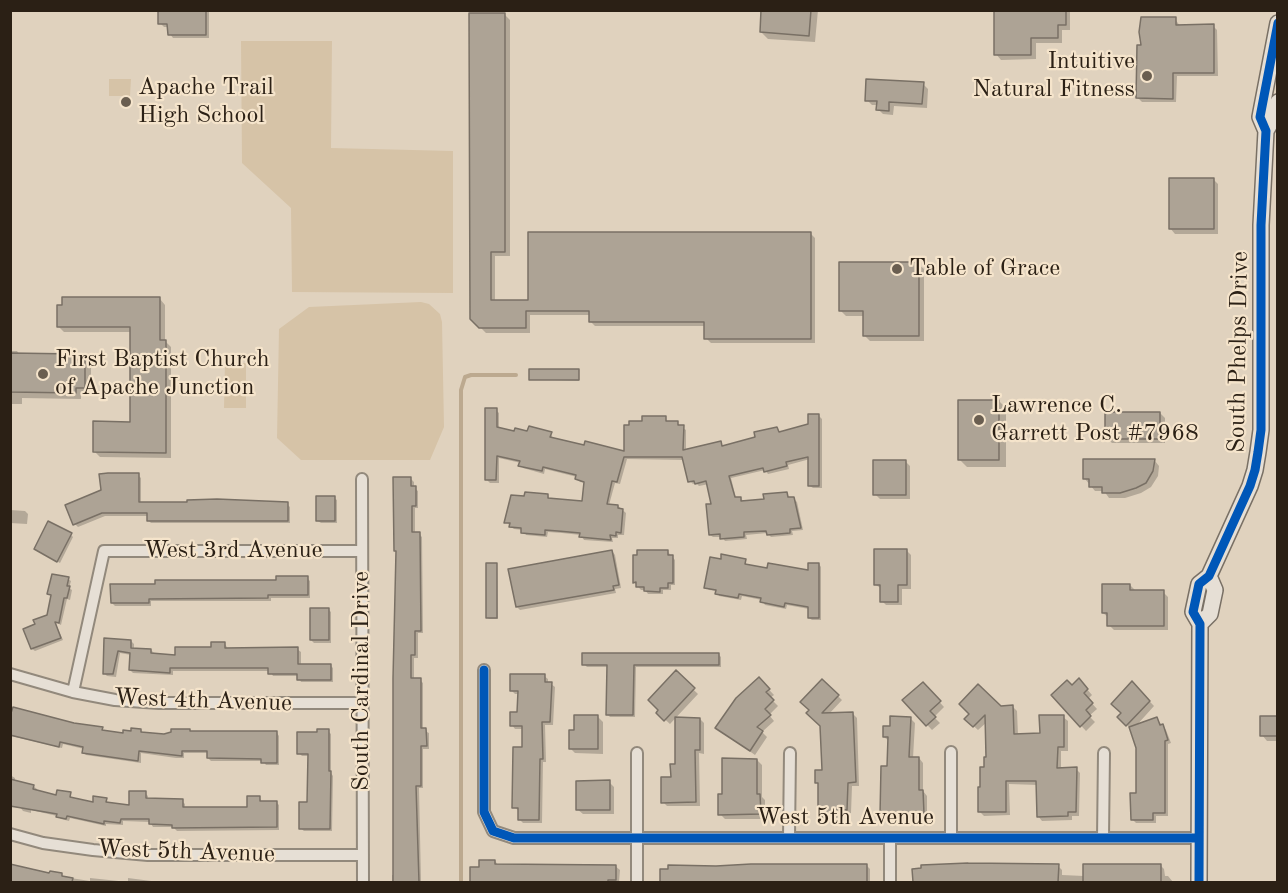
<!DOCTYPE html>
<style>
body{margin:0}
#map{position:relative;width:1288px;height:893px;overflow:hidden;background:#e0d2be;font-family:"Old Standard TT",serif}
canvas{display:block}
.frame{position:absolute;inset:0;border:12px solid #2b2015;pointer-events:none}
</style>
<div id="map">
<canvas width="1288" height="893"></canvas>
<div class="frame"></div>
</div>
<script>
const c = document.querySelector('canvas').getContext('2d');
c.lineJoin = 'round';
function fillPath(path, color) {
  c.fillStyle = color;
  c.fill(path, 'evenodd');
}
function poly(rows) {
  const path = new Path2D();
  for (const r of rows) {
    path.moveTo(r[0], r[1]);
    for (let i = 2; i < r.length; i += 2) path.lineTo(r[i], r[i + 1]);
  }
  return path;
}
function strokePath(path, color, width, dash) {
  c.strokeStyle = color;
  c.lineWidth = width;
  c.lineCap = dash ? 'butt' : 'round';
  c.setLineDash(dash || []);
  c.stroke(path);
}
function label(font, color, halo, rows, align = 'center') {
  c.font = font + ' "Old Standard TT",serif';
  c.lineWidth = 4.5;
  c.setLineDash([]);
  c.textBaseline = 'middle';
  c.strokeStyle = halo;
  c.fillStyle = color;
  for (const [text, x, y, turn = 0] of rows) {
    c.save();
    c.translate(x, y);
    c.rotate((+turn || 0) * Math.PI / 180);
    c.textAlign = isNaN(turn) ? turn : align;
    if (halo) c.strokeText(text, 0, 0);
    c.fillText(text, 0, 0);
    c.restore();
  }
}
fillPath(poly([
 [241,41,332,41,331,148,453,151,453,293,292,292,291,208,242,163],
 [109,79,131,79,130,96,109,96],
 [421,302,429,304,440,314,442,322,444,427,430,460,301,460,277,438,279,329,309,307],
 [225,363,246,363,246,408,224,408]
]), '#d6c3a7');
fillPath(poly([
 [160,10,209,10,209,38,173,38,170,34,169,27,164,27,160,23],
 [763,10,818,10,815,42,768,39,761,32],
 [995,10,1070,10,1070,30,1062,30,1062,43,1036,43,1036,59,1001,60,996,54],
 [504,14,510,20,510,256,495,256,495,302,529,302,810,233,815,238,815,343,711,343,706,338,706,326,595,326,590,321,590,315,530,315,530,333,486,333,471,318],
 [1175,19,1180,26,1213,26,1217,30,1218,76,1177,76,1176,102,1142,102,1138,98,1142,47],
 [923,84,928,89,927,108,894,106,893,115,883,114,878,109,878,105,872,105,867,100],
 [1213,179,1218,184,1218,234,1175,234,1170,228],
 [918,264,924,269,924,341,870,341,865,336,865,316,846,316,841,311],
 [160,299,165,305,165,341,171,347,171,458,100,457,95,452,131,423,132,332,64,332,58,326,63,307],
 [10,351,17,351,20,355,75,356,91,368,91,393,81,393,81,399,22,398,22,404,10,404],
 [578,370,579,381,530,379],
 [999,401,1006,408,1006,467,967,467,960,460],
 [496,410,499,413,499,429,515,433,551,434,553,439,585,447,625,453,665,418,668,423,677,423,686,430,686,451,720,443,723,447,757,438,777,429,780,433,810,425,819,416,822,419,822,488,813,488,810,486,810,459,788,465,789,469,768,474,765,470,731,478,736,498,741,498,743,501,765,501,787,494,790,499,794,499,797,502,803,530,792,531,793,535,771,537,767,533,746,535,747,539,725,541,722,537,713,537,710,535,713,505,709,484,699,486,696,483,693,484,690,481,685,460,627,459,620,484,615,483,609,505,618,506,626,513,624,535,618,535,618,538,612,538,613,542,584,540,581,535,562,533,548,532,547,537,526,535,523,530,514,529,506,522,548,495,550,500,584,503,586,483,580,482,577,477,545,469,544,474,523,468,521,463,499,458,499,483,490,483,487,480],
 [1160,413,1165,418,1165,443,1112,443,1107,438],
 [905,461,910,466,910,499,880,499,875,494],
 [1155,461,1159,466,1158,476,1151,487,1141,493,1125,498,1109,498,1104,491,1095,491,1085,479],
 [138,475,141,478,141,504,287,504,290,507,290,523,151,523,148,520,148,516,105,516,78,527,75,524],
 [411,479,414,482,414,488,418,491,418,508,415,508,415,534,419,534,422,537,423,633,418,633,418,658,414,658,414,680,420,680,423,683,423,730,429,733,429,749,423,749,423,788,419,788,421,882,392,882,392,875,395,875],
 [334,498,337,500,337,523,321,523,318,521],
 [10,510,25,511,28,514,27,524,10,523],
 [71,535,73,537,60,563,39,551],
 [612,551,615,555,621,588,615,589,616,593,520,610,517,607],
 [907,551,911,555,911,589,902,589,902,605,886,605,882,601,882,589,876,585],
 [668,552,675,560,675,585,671,585,671,590,663,590,663,594,648,594,645,590,641,590,634,582],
 [745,560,747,566,768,569,809,572,819,564,821,567,821,620,812,620,809,618,809,609,787,605,786,609,765,605,762,600,742,596,741,600,719,596,717,591,709,590,706,587],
 [497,564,498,619,489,619,488,618],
 [307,578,310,581,310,598,271,598,271,601,151,601,151,606,115,606,112,603],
 [68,579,71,581,69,588,72,590,70,600,67,599,61,625,55,622,63,640,35,651,32,649,48,616,51,596,49,593],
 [1130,585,1135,590,1163,592,1168,597,1168,630,1114,630,1109,625,1109,618,1103,613],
 [328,609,331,612,331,643,314,643,311,640],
 [106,640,131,641,134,644,134,649,151,650,154,653,176,656,213,649,225,644,228,649,297,649,301,652,301,665,330,665,333,668,333,682,301,682,298,676,273,676,270,671,173,671,173,675,133,673,130,670,131,655,120,653,116,677,107,676,104,673],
 [719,655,721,657,721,667,636,667,635,717,610,717,607,714,608,667,587,667,584,664],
 [676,673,698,694,670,724,658,713],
 [544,676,548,679,548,684,551,684,555,687,553,725,545,725,546,762,543,762,542,823,523,823,519,819,519,811,514,807,524,748,523,729,515,729,512,725,518,714,519,694,515,694,511,690],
 [759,679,774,695,770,698,778,706,769,715,774,721,762,732,767,737,755,755,717,728],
 [1079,680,1092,695,1088,699,1097,709,1089,716,1095,722,1086,731,1053,695,1072,686],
 [822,681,842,700,829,714,853,714,857,718,859,786,852,786,851,813,838,813,837,820,824,820,819,816,820,786,817,783,824,772,821,725],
 [1132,683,1154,706,1136,726,1157,719,1166,730,1171,743,1168,744,1168,816,1156,816,1156,823,1136,823,1132,819,1137,794,1138,748,1132,730,1119,717,1123,713],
 [923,684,944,707,934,717,940,723,932,730,904,700],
 [1000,707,1013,707,1017,711,1018,735,1041,735,1063,717,1068,721,1068,751,1061,751,1061,769,1076,769,1080,773,1079,816,1072,816,1072,820,1042,821,1038,816,1038,785,1009,784,1010,815,984,816,980,812,981,789,988,758,987,722,978,730,966,719],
 [598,717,603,722,603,754,575,753,570,748,576,732],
 [910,718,915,723,913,758,919,758,923,763,923,791,927,796,927,818,886,819,881,814,889,767,889,741,884,737,891,728],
 [1278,718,1278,741,1267,741,1262,735],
 [700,719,704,723,704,754,699,753,700,806,667,806,663,802,676,765],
 [10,722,74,725,102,729,105,732,125,735,141,730,144,733,164,735,190,730,192,733,277,733,279,736,279,765,266,765,263,761,211,761,208,758,208,753,184,753,184,758,176,758,141,753,141,763,86,755,83,752,84,749,63,744,62,748,11,736],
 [328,731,331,734,331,773,333,776,332,831,304,831,300,828,309,804,310,756,302,756,299,753,318,733],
 [757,760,762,765,762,797,765,800,765,819,725,819,720,814,723,795],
 [10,775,15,778,15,781,33,786,37,789,36,792,57,797,70,794,72,799,94,803,106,799,109,804,131,806,145,793,148,796,148,800,182,801,185,804,185,808,248,809,259,797,262,802,276,802,279,805,279,830,177,831,173,827,153,827,150,822,123,821,123,825,106,824,106,826,70,818,69,821,61,819,57,816,31,810,31,813,23,811,20,807,10,804],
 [609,782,614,787,614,814,583,814,577,809],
 [495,861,499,866,615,866,620,870,619,882,472,882,471,868,480,868],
 [10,865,50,874,61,874,64,877,90,881,90,878,128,882,128,878,159,882,10,882],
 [866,865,870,869,870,882,661,882,661,871],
 [1160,865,1164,869,1165,876,1168,876,1173,882,914,882,914,870,1058,866,1062,870,1062,875,1084,876]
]), '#0003');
strokePath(poly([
 [461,882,461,390,465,377,471,375,516,375]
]), '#bca98f', 4);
const building = poly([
 [158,10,206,10,206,35,168,35,167,24,158,24,158,10],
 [761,10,811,10,809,36,760,32,761,10],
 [994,10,1066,10,1066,25,1058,25,1058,38,1031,38,1031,55,994,55,994,10],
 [469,13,505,13,505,252,491,252,491,300,528,300,528,232,811,232,811,339,704,339,704,322,589,322,589,311,526,311,526,328,479,328,470,319,469,13],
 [1141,17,1176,17,1176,25,1214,24,1214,73,1173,73,1173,99,1136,98,1137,45,1141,45,1139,32,1141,17],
 [866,79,924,82,922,104,889,102,889,111,876,110,877,101,865,101,866,79],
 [1169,178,1214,178,1214,229,1169,229,1169,178],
 [839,262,919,262,919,336,863,336,863,311,839,311,839,262],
 [62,297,160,297,160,340,166,340,166,453,93,452,93,421,130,422,130,327,57,327,57,305,62,305,62,297],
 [10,353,76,354,76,360,85,360,85,388,76,388,76,393,10,392,10,353],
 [529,369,579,369,579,380,529,380,529,369],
 [958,400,999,400,999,460,958,460,958,400],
 [485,408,497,408,497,427,514,431,515,428,527,431,529,426,552,432,550,437,584,445,585,441,624,451,624,425,629,425,629,421,642,421,642,416,666,416,666,421,678,421,678,425,684,425,683,450,721,441,722,446,755,437,754,432,777,427,779,432,808,424,808,414,819,414,819,486,808,486,808,457,786,462,787,466,764,472,763,468,729,476,735,497,741,497,741,501,764,499,763,494,787,492,788,497,794,497,801,528,790,529,790,533,767,535,766,531,744,532,744,537,720,539,720,534,709,535,706,504,711,504,706,481,695,484,694,481,688,482,682,457,624,457,617,482,612,481,607,504,618,505,618,508,623,509,621,533,616,532,616,536,610,535,611,540,579,537,580,533,558,531,545,530,545,535,521,533,521,528,509,527,510,523,504,523,511,495,524,496,525,492,548,494,548,498,582,501,584,482,575,479,576,475,543,467,542,471,518,466,520,461,497,456,496,480,485,480,485,408],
 [1105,412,1160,412,1160,439,1105,439,1105,412],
 [1083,459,1155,459,1153,471,1146,483,1136,488,1120,493,1102,493,1102,487,1089,487,1089,479,1083,479,1083,459],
 [873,460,906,460,906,495,873,495,873,460],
 [108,473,139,473,139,502,187,502,187,500,217,499,288,502,288,521,147,521,147,513,102,513,73,525,65,505,101,490,99,474,108,473],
 [393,477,411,477,411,486,416,486,416,506,412,506,412,532,420,532,421,631,415,631,415,655,411,655,411,678,421,678,421,728,426,728,427,746,421,746,421,786,416,786,419,882,393,882,393,678,396,551,394,551,393,477],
 [316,496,335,496,335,521,316,521,316,496],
 [48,521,72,533,57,562,34,549,48,521],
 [874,549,907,549,907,585,898,585,898,602,880,602,880,585,874,585,874,549],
 [612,550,619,585,613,586,614,590,516,607,508,569,612,550],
 [637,550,668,550,668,555,673,555,673,583,668,583,668,588,660,588,660,592,644,591,644,587,636,587,636,582,633,583,633,555,637,555,637,550],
 [721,554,746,559,745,564,767,568,768,563,808,570,808,563,819,563,819,618,808,618,808,607,785,603,784,607,760,602,761,598,739,594,738,598,715,594,716,590,704,588,710,557,721,559,721,554],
 [486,563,497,563,497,618,486,618,486,563],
 [52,574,69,577,67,586,70,586,67,598,64,598,59,623,55,622,61,638,31,649,23,629,35,624,33,620,47,615,51,595,47,594,52,574],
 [276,576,308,576,308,595,268,595,268,598,149,599,149,603,111,603,110,584,155,584,155,580,276,580,276,576],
 [1102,584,1130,584,1130,590,1164,590,1164,626,1107,626,1107,613,1102,613,1102,584],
 [310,608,329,608,329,640,310,640,310,608],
 [104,638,131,640,131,648,151,649,151,653,175,655,175,647,211,647,211,642,225,642,225,648,298,647,298,664,331,664,331,680,297,680,297,674,268,674,268,668,170,668,170,673,129,670,130,653,118,651,113,674,103,674,104,638],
 [582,653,719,653,719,665,634,665,633,715,606,715,607,665,582,665,582,653],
 [676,670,695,688,664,721,656,713,658,710,648,700,676,670],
 [510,674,545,674,545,682,552,682,550,722,542,722,543,759,540,759,539,820,518,820,518,808,512,808,513,747,522,747,522,726,510,726,510,712,517,712,518,691,510,691,510,674],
 [759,677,770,689,766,692,774,700,765,709,771,715,757,727,763,731,750,751,715,728,736,698,759,677],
 [1079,678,1088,689,1084,693,1093,703,1086,710,1091,716,1080,727,1051,695,1067,680,1072,685,1079,678],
 [822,679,839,695,822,713,853,712,856,782,848,783,847,810,834,809,834,817,818,817,818,783,815,783,815,770,822,770,820,726,806,713,809,710,800,702,822,679],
 [1132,681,1150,701,1126,726,1117,717,1121,713,1111,704,1132,681],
 [923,682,941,701,930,711,936,717,926,726,902,700,923,682],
 [978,684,1001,706,1013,705,1014,734,1040,733,1039,715,1064,715,1064,747,1058,747,1057,768,1077,767,1076,812,1068,812,1068,816,1037,817,1036,781,1006,781,1006,812,978,812,978,787,980,787,980,767,984,767,984,757,986,757,985,715,973,727,964,719,969,714,959,704,978,684],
 [13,707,74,723,103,727,102,730,123,733,123,730,131,731,131,728,141,729,141,732,164,734,171,732,171,729,190,729,190,731,277,731,277,763,261,763,261,759,207,758,207,751,182,751,182,756,139,751,138,761,82,753,83,747,60,742,59,747,10,735,10,716,13,707],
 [574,715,598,715,598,749,569,749,569,730,574,730,574,715],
 [890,716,911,717,909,757,919,757,919,790,923,790,924,814,880,815,881,766,887,766,888,737,883,737,883,726,890,726,890,716],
 [1260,716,1278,716,1278,736,1260,736,1260,716],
 [675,717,700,718,700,750,695,750,696,802,661,803,661,777,671,777,670,764,675,764,675,717],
 [1157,717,1160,725,1163,724,1168,740,1165,741,1165,813,1153,813,1153,820,1131,820,1130,793,1136,793,1136,748,1129,727,1157,717],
 [317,729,329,729,329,771,331,771,330,829,299,829,299,802,307,802,308,754,297,754,297,732,317,732,317,729],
 [722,758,757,759,757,794,760,794,761,814,718,815,718,794,722,794,722,758],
 [10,779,34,785,33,789,56,795,57,790,71,792,70,797,93,802,93,796,107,798,106,802,129,805,129,791,146,791,146,798,183,799,183,807,247,807,247,796,260,796,260,801,277,801,277,827,172,828,172,825,149,824,149,819,121,819,120,823,104,821,104,824,67,816,66,819,56,817,57,814,10,806,10,779],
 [610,780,610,810,576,810,576,781,610,780],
 [479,860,495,860,495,864,616,865,616,880,608,880,608,882,470,882,470,867,479,867,479,860],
 [968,863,1059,864,1058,882,913,882,912,869,921,868,921,865,968,863],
 [10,864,49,873,50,871,62,873,62,876,73,878,72,882,10,882,10,864],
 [751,864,867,864,867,882,660,882,660,869,668,869,668,865,716,866,751,864],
 [1083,864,1161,864,1161,882,1083,882,1083,864]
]);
fillPath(building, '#ada395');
strokePath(building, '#797065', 1.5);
const street = poly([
 [362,479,363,882],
 [484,670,484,812,493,831,514,838,1198,838],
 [10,674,73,692,115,700,159,703,362,703],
 [73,692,104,551,362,551],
 [951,752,951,838],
 [10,834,43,843,93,850,148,855,363,855],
 [789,838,790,753],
 [890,838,890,882],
 [1103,838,1104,753],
 [637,882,637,753]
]);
const secondary = poly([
 [1266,131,1274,117,1278,102],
 [1200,624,1210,614,1215,590,1209,576],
 [1199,882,1200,624,1193,612,1199,584,1209,576,1250,486,1255,470,1258,452,1261,430,1261,225,1266,131,1260,117,1278,23]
]);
strokePath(street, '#92897c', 14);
strokePath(secondary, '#797065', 18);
strokePath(street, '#e6dfd5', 10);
strokePath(secondary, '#e6dfd5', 15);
strokePath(poly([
 [484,670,484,812,493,831,514,838,1198,838],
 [1199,882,1200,624,1193,612,1199,584,1209,576,1250,486,1255,470,1258,452,1261,430,1261,225,1266,131,1260,117,1278,23]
]), '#0057b8', 9);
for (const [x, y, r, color] of [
 [1147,76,6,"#6a5e50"],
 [126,102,6,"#6a5e50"],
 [897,269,6,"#6a5e50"],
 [43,374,6,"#6a5e50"],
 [979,420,6,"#6a5e50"]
]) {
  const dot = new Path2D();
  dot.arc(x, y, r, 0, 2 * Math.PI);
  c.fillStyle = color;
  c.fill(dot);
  strokePath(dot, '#f5e4cb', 2);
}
label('24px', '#2b2015', '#f5e4cb', [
 ["Intuitive",1135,62,"right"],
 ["Natural Fitness",1135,90,"right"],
 ["Apache Trail",138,88],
 ["High School",138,116],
 ["Table of Grace",909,269],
 ["First Baptist Church",55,360],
 ["of Apache Junction",55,388],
 ["Lawrence C.",991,406],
 ["Garrett Post #7968",991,434]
], 'left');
label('24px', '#2b2015', '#f5e4cb', [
 ["South Phelps Drive",1239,352,-89],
 ["West 3rd Avenue",233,551],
 ["South Cardinal Drive",362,681,-90],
 ["West 4th Avenue",203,701,2],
 ["West 5th Avenue",845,818],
 ["West 5th Avenue",186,852,2]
]);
</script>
